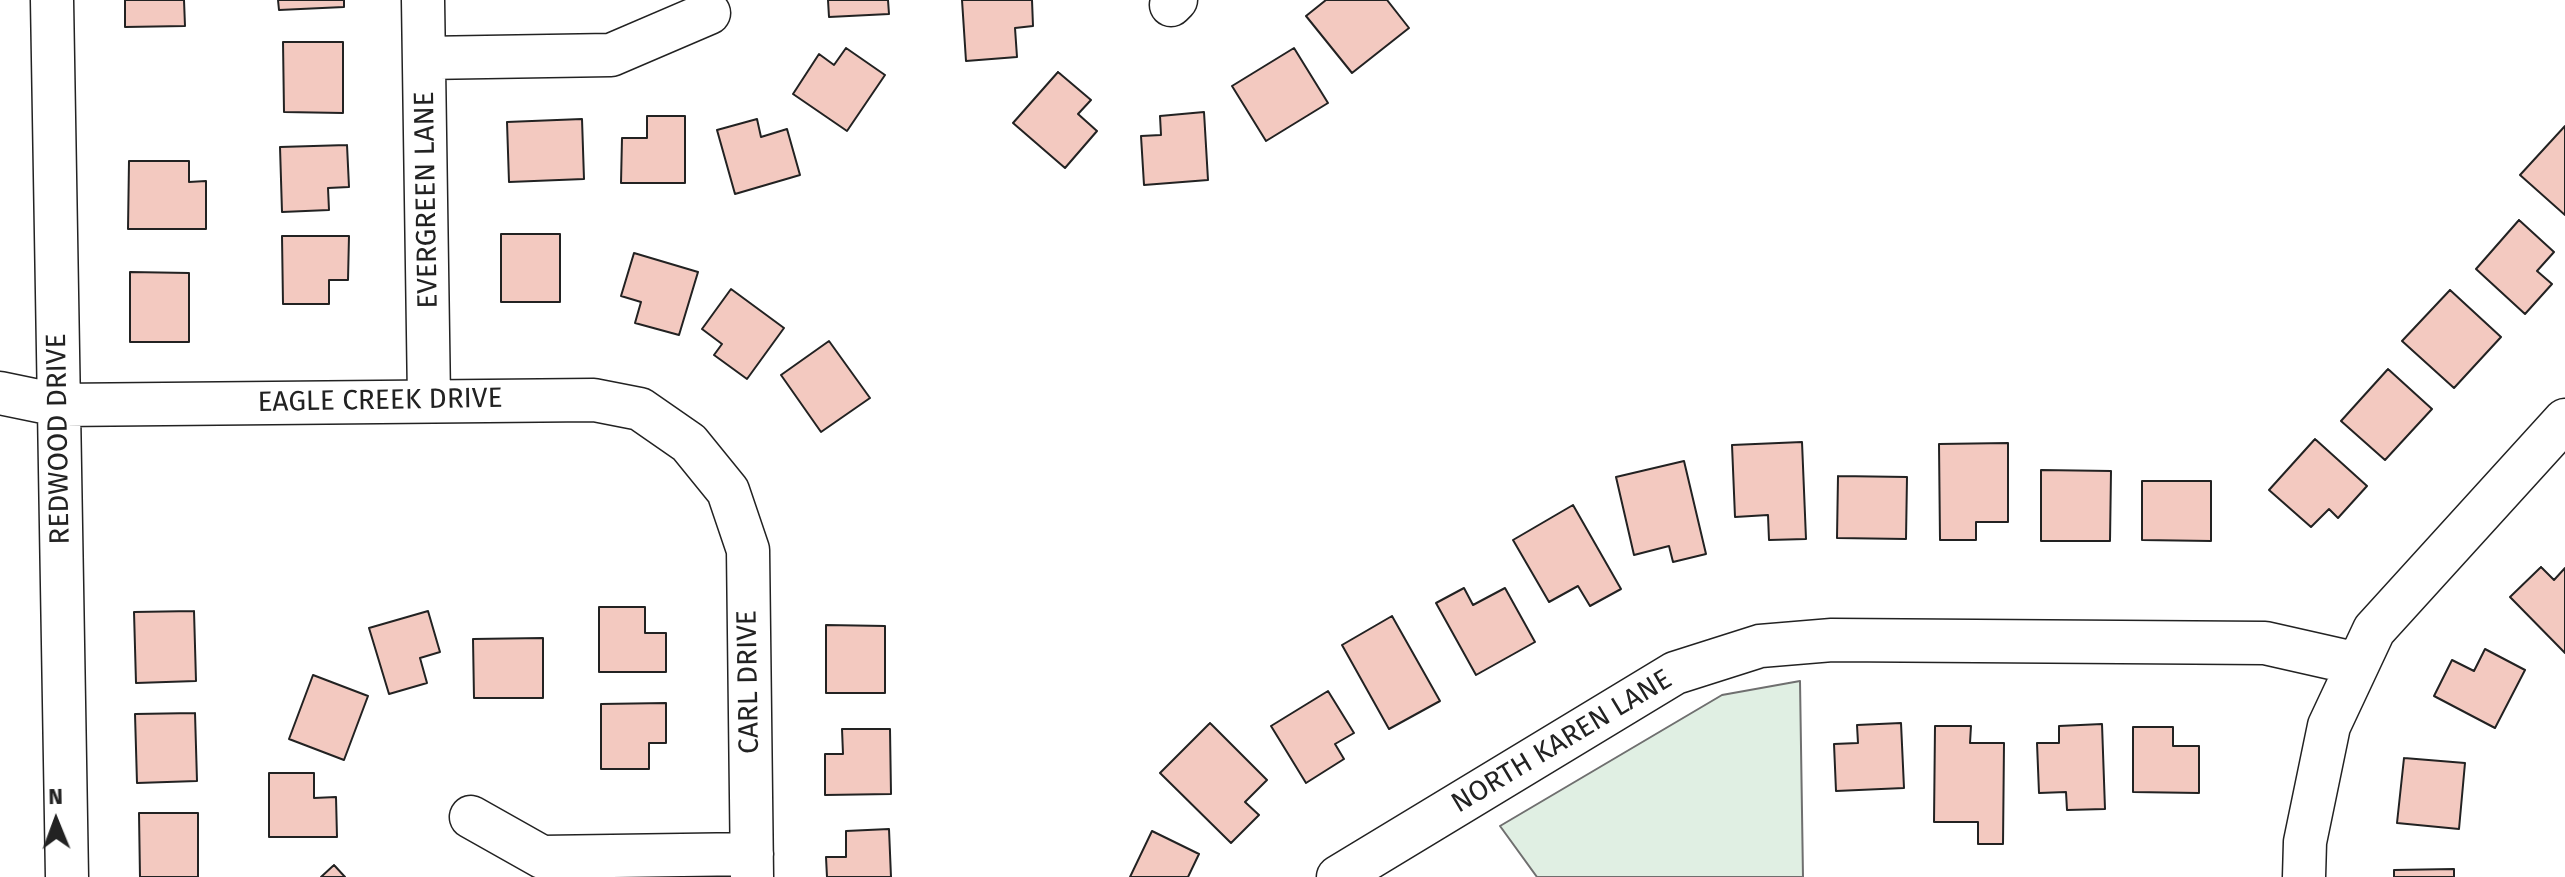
<!DOCTYPE html>
<style>
body{margin:0}
#map{position:relative;width:2565px;height:877px;overflow:hidden;background:#fff;font-family:"Fira Sans",sans-serif}
canvas{display:block}
.north{position:absolute;left:16px;top:781px;width:80px;height:80px;-webkit-text-stroke:6px #fff;paint-order:stroke;rotate:359deg;font-size:22px;font-weight:700;line-height:32px;text-align:center;color:#222}
.north::after{content:'';display:block;margin:auto;width:28px;height:36px;background:#222;clip-path:polygon(50% 0,100% 100%,50% 72%,0 100%)}
</style>
<div id="map">
<canvas width="2565" height="877"></canvas>
<div class="north">N</div>
</div>
<script>
const c = document.querySelector('canvas').getContext('2d');
c.lineJoin = 'round';
function fillPath(path, color) {
  c.fillStyle = color;
  c.fill(path, 'evenodd');
}
function poly(rows) {
  const path = new Path2D();
  for (const r of rows) {
    path.moveTo(r[0], r[1]);
    for (let i = 2; i < r.length; i += 2) path.lineTo(r[i], r[i + 1]);
  }
  return path;
}
function strokePath(path, color, width, dash) {
  c.strokeStyle = color;
  c.lineWidth = width;
  c.lineCap = dash ? 'butt' : 'round';
  c.setLineDash(dash || []);
  c.stroke(path);
}
function label(font, color, halo, rows, align = 'center') {
  c.font = font + ' "Fira Sans",sans-serif';
  c.lineWidth = 6;
  c.setLineDash([]);
  c.textBaseline = 'middle';
  c.strokeStyle = halo;
  c.fillStyle = color;
  for (const [text, x, y, turn = 0] of rows) {
    c.save();
    c.translate(x, y);
    c.rotate((+turn || 0) * Math.PI / 180);
    c.textAlign = isNaN(turn) ? turn : align;
    if (halo) c.strokeText(text, 0, 0);
    c.fillText(text, 0, 0);
    c.restore();
  }
}
const green = poly([
 [1800,681,1803,877,1537,877,1500,826,1722,695,1800,681]
]);
fillPath(green, '#e0efe3');
strokePath(green, '#6f6f6f', 2);
const building = poly([
 [125,0,184,0,185,26,125,27,125,0],
 [278,0,344,0,344,7,279,10,278,0],
 [828,0,888,0,889,14,829,17,828,0],
 [962,0,1032,0,1033,26,1015,28,1017,57,966,61,962,0],
 [1326,0,1387,0,1409,28,1352,73,1306,16,1326,0],
 [283,42,343,42,343,113,284,112,283,42],
 [846,48,885,75,847,131,793,94,819,54,834,65,846,48],
 [1294,48,1328,103,1266,141,1232,86,1294,48],
 [1058,72,1091,100,1078,114,1097,131,1065,168,1013,123,1058,72],
 [1204,112,1208,180,1144,185,1141,136,1161,135,1160,116,1204,112],
 [647,116,685,116,685,183,621,183,622,138,647,138,647,116],
 [582,119,584,179,509,182,507,122,582,119],
 [757,119,761,137,787,129,800,175,735,194,717,130,757,119],
 [2565,126,2565,215,2520,175,2565,126],
 [347,145,349,187,328,188,329,210,282,212,280,147,347,145],
 [129,161,189,161,189,182,206,181,206,229,128,229,129,161],
 [2519,220,2554,252,2537,271,2552,284,2525,314,2476,269,2519,220],
 [501,234,560,234,560,302,501,302,501,234],
 [282,236,349,236,348,280,329,280,329,304,283,304,282,236],
 [634,253,698,272,679,335,635,323,641,302,621,296,634,253],
 [130,272,189,273,189,342,130,342,130,272],
 [731,289,784,328,747,379,714,355,722,344,702,329,731,289],
 [2450,290,2501,337,2454,388,2402,341,2450,290],
 [829,341,870,398,821,432,781,375,829,341],
 [2388,369,2432,409,2385,460,2341,421,2388,369],
 [2315,439,2367,486,2338,518,2329,509,2311,527,2269,490,2315,439],
 [1802,442,1806,539,1769,540,1768,515,1735,517,1732,445,1802,442],
 [2008,443,2008,522,1976,522,1976,540,1940,540,1939,444,2008,443],
 [1684,461,1706,554,1673,562,1669,546,1634,555,1616,477,1684,461],
 [2041,470,2111,471,2110,541,2041,541,2041,470],
 [1838,476,1907,477,1906,539,1837,538,1838,476],
 [2142,481,2211,481,2211,541,2142,540,2142,481],
 [1573,505,1621,589,1590,606,1578,586,1549,602,1513,540,1573,505],
 [2541,567,2554,580,2565,568,2565,653,2510,597,2541,567],
 [1464,588,1473,605,1505,588,1535,642,1476,675,1436,603,1464,588],
 [599,607,645,607,645,633,666,633,666,672,599,672,599,607],
 [194,611,196,681,136,683,134,612,194,611],
 [428,611,440,652,420,658,427,683,389,694,369,628,428,611],
 [1392,616,1440,701,1389,729,1342,645,1392,616],
 [826,625,885,626,885,693,826,693,826,625],
 [543,638,543,698,474,698,473,639,543,638],
 [2485,649,2525,670,2495,728,2434,696,2452,660,2474,671,2485,649],
 [313,675,368,696,344,760,289,739,313,675],
 [1328,691,1354,733,1335,744,1344,759,1306,783,1271,726,1328,691],
 [666,703,666,743,649,743,649,769,601,769,601,704,666,703],
 [195,713,197,781,137,783,135,714,195,713],
 [1210,723,1267,780,1245,802,1259,815,1231,843,1160,773,1210,723],
 [1901,723,1904,788,1836,791,1834,744,1858,743,1857,725,1901,723],
 [2102,724,2105,809,2067,810,2066,792,2039,793,2037,743,2059,743,2059,726,2102,724],
 [1935,726,1971,726,1970,743,2004,743,2003,844,1978,844,1978,822,1934,822,1935,726],
 [2133,727,2173,727,2173,746,2199,746,2199,793,2133,792,2133,727],
 [842,729,890,729,891,794,825,795,825,754,843,754,842,729],
 [2404,758,2465,763,2459,829,2397,823,2404,758],
 [269,773,314,773,314,798,336,797,337,837,269,837,269,773],
 [139,813,198,813,198,877,140,877,139,813],
 [889,829,891,877,827,877,826,857,846,857,846,831,889,829],
 [1152,831,1199,854,1188,877,1130,877,1152,831],
 [334,865,345,877,321,877,334,865],
 [2454,869,2454,877,2394,877,2394,870,2454,869]
]);
fillPath(building, '#f3c9c0');
strokePath(building, '#222', 2);
const minor = poly([
 [52,0,67,877],
 [423,0,429,399],
 [1171,5,1176,0],
 [424,58,611,55,709,13],
 [0,393,58,405,594,400,640,409,689,443,728,491,748,550,752,877],
 [471,817,542,857,752,854],
 [1338,877,1675,673,1760,646,1832,640,2265,643,2358,664],
 [2304,877,2305,842,2329,726,2374,630,2565,420]
]);
strokePath(minor, '#222', 45);
strokePath(minor, '#fff', 42);
label('28px', '#222', '#fff', [
 ["EVERGREEN LANE",427,200,-91],
 ["EAGLE CREEK DRIVE",380,401,-1],
 ["REDWOOD DRIVE",59,439,-91],
 ["CARL DRIVE",749,682,-91],
 ["NORTH KAREN LANE",1562,742,-31]
]);
</script>
